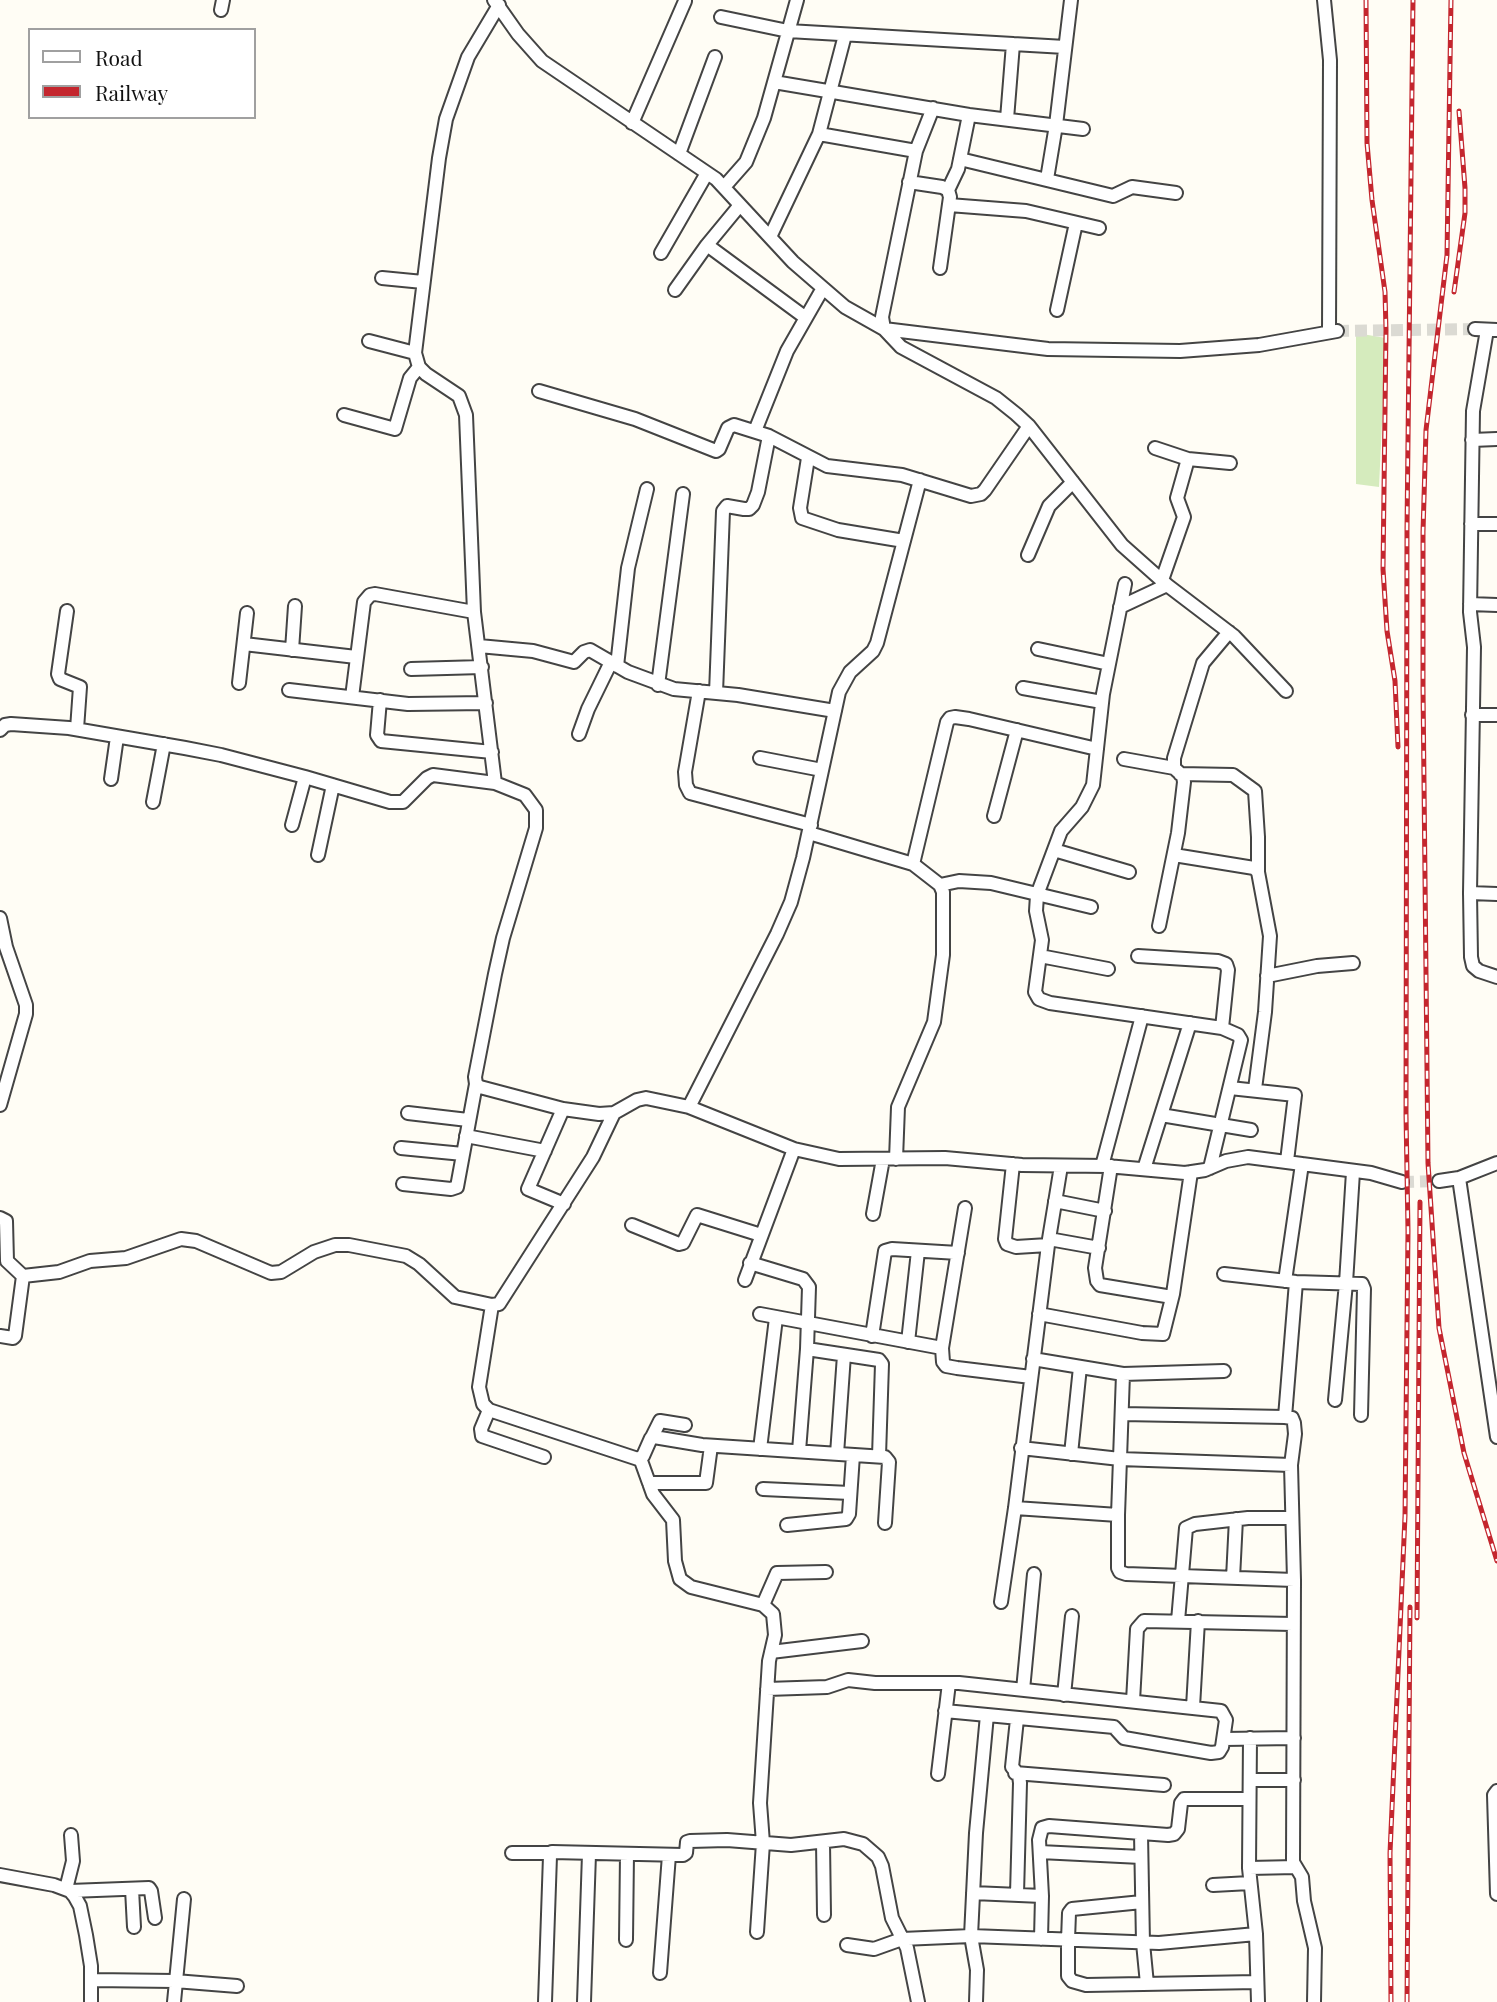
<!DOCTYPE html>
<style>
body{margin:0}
#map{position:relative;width:1497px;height:2002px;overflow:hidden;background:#fffdf5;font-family:"Playfair Display",serif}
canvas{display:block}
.legend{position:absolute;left:28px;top:28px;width:228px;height:91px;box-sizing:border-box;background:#fff;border:2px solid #a0a0a0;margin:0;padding:9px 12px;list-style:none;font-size:21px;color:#111}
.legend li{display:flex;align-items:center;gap:14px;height:35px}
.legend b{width:35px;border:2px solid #a0a0a0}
</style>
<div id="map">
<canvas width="1497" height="2002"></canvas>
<ul class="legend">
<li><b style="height:9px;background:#fff"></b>Road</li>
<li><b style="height:9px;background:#c4262e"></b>Railway</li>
</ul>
</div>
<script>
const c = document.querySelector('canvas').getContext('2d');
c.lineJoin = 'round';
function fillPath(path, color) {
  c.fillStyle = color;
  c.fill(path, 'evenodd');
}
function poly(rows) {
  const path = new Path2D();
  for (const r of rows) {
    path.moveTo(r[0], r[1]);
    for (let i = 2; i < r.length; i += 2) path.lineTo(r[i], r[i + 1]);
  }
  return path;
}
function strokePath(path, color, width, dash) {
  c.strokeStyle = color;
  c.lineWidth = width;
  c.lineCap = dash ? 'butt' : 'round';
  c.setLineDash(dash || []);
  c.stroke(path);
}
fillPath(poly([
 [1356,333,1386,338,1379,487,1356,484]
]), '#d5ebbd');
strokePath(poly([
 [1337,331,1475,329],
 [1402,1182,1439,1181]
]), '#dbdad3', 12, [12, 6]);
const minor = poly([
 [494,0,518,34,542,61,716,179,793,262,845,307,884,329,1048,349,1180,351,1259,345,1337,331],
 [1324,0,1330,60,1329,332],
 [221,10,223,0],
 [721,17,788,31,1065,47],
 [774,82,969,115,1083,129],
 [933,108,916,151,882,317,884,329,901,347,996,398,1016,414,1029,426,1122,545,1167,585,1234,636,1286,691],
 [1007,119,1013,44],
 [632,123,685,1],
 [819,134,916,151],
 [679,154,715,57],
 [960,159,1113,196,1132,187,1176,193],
 [1047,179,1056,125,1071,0],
 [909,182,942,187,948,190,950,197,940,268],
 [724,187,746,162,764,118,797,0],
 [948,190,958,169,969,115],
 [949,205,1026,211,1099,228],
 [770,237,819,134,845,35],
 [707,245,806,318],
 [661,253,707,173],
 [382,278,423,282],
 [675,290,707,245,740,205],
 [1057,310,1076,223],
 [1475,329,1497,330],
 [1487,330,1473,411,1470,612,1474,647,1470,893,1471,957,1473,966,1479,971,1497,977],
 [369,341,415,353],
 [539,391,635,419,716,451,719,449,728,428,734,425,769,436,827,466,902,475,971,496,981,494,985,490,1029,426],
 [344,415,395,429,410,378,419,367],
 [755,431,787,351,823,288],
 [1472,440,1497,439],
 [1155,448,1188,459,1230,463],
 [808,458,800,508,802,518,838,530,904,541],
 [1471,524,1497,524],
 [1028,555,1049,506,1073,482],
 [1162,580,1184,517,1177,498,1188,459],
 [1125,584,1103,694,1093,785,1082,807,1061,831,1037,895,1036,911,1042,940,1035,992,1039,999,1050,1003,1222,1028,1238,1035,1241,1040,1210,1168],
 [1470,604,1497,605],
 [1120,607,1167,585],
 [67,611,58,674,60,679,80,687,77,729],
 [244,644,356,657],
 [479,646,533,651,574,662,584,652,590,650,628,672,674,689,738,695,835,711],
 [1038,649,1109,664],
 [292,650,295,606],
 [617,666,628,568,647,489],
 [411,669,482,667],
 [239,683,247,613],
 [658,685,683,494],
 [1023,688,1102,702],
 [289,690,408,704,486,703],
 [699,691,685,772,686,785,690,793,811,825],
 [716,693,723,511,727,506,744,509,749,509,753,505,758,492,769,436],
 [352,697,364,602,370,595,375,594,474,612],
 [380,700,377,735,381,741,492,752],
 [1472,715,1497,715],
 [0,730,5,725,11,724,69,728,185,748,221,755,305,777,390,802,403,802,427,778,433,775,495,783,525,795,536,810,536,828,503,938,495,974,475,1077,476,1084,480,1087,563,1109,599,1114,614,1113,637,1100,646,1098,689,1107,794,1149,839,1159,945,1158,1022,1165,1107,1166,1185,1173,1205,1170,1226,1161,1248,1157,1371,1173,1402,1182],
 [579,734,588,709,611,662],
 [760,758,822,770],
 [1124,759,1174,768],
 [1180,774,1233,775,1255,791,1258,837,1258,872],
 [111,779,117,737],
 [495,783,474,612,466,415,459,396,426,374,419,367,415,353,439,158,446,119,468,57,499,5],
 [153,802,164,744],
 [994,816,1017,730],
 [292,825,305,777],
 [809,833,913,864,940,885,943,892,943,955,934,1022,898,1107,896,1159],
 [1054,850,1129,872],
 [318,855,333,785],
 [1174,855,1254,868,1258,872,1270,936,1265,1012,1255,1089],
 [913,864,947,722,950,718,955,717,969,719,1097,749],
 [940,885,959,881,991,883,1091,907],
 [1470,893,1497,894],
 [0,918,6,947,26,1005,26,1014,0,1105],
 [1159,926,1178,833,1184,782,1183,776,1174,768,1174,758,1203,663,1229,632],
 [1040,956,1108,969],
 [1138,956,1218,961,1226,964,1228,970,1222,1028],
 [1267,976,1317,966,1353,963],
 [1230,1088,1295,1095,1287,1161],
 [689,1107,777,934,791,902,803,858,839,692,850,672,873,651,877,643,920,480],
 [563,1109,528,1189,564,1204],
 [408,1113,468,1120],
 [1161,1115,1251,1130],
 [466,1136,545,1151],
 [401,1148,463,1154],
 [1013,1164,1005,1239,1007,1244,1016,1247,1048,1245],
 [1102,1166,1142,1016],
 [1111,1166,1095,1268,1097,1281,1100,1285,1172,1297],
 [1144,1169,1190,1023],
 [1459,1178,1497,1437],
 [1439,1181,1459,1178,1497,1163],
 [403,1184,451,1189,457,1187,476,1084],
 [1055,1201,1105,1211],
 [965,1208,942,1348,943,1362,946,1366,957,1368,1031,1377],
 [873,1214,883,1159],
 [0,1218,6,1221,7,1261,23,1276],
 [632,1225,679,1244,683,1243,697,1215,761,1235],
 [1049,1239,1099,1248],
 [750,1263,803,1279,809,1287,807,1349,799,1451],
 [1224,1274,1296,1282,1362,1284,1364,1289,1361,1415],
 [745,1280,794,1149],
 [1285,1281,1302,1164],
 [492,1305,479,1387,483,1404,489,1410,638,1459,643,1456,651,1438,654,1437,702,1445,885,1457,889,1462,885,1523],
 [760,1314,942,1348],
 [1039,1314,1142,1333,1163,1334,1173,1294,1191,1172],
 [0,1336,13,1338,15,1336,23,1276,59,1272,90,1261,126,1258,181,1239,196,1241,271,1273,281,1272,314,1252,335,1245,349,1245,406,1256,419,1264,455,1297,492,1305,499,1304,593,1157,614,1113],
 [872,1336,885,1251,892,1249,958,1253],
 [908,1342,918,1251],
 [807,1349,879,1360,882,1364,879,1456],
 [1033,1359,1123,1374,1224,1371],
 [1123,1374,1118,1515,1118,1568,1120,1572,1126,1574,1294,1580],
 [1335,1400,1346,1283,1353,1172],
 [489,1410,481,1429,482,1436,544,1457],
 [1122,1414,1285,1417,1292,1418,1294,1423,1295,1434,1291,1465,1294,1580,1293,1862,1302,1877,1304,1901,1315,1948,1314,2002],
 [1285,1417,1296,1282],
 [652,1437,660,1421,685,1425],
 [1021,1448,1120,1459,1291,1465],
 [760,1449,776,1318],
 [837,1454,844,1355],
 [1071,1454,1080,1367],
 [640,1458,653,1494,673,1520,675,1561,680,1579,691,1587,763,1605,773,1614,775,1635,769,1661,760,1803,763,1843,757,1932],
 [649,1483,706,1483,711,1446],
 [763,1489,850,1493],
 [1015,1508,1118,1515],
 [787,1525,846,1519,849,1514,853,1455],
 [1233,1578,1236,1519],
 [1001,1602,1015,1508,1048,1245,1061,1166],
 [763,1605,777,1573,826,1572],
 [1178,1621,1186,1528,1195,1524,1248,1518,1292,1518],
 [771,1652,862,1641],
 [767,1689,827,1687,848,1680,875,1683,959,1683,1221,1711,1226,1720,1222,1747,1219,1752,1211,1753,1124,1738,1114,1727,945,1711],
 [1023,1690,1034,1574],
 [1064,1695,1072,1616],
 [1133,1701,1137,1629,1144,1621,1293,1624],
 [1193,1707,1198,1621],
 [1017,1719,1012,1767,1019,1775,1020,1783,1017,1894],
 [1250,1738,1249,1868,1256,1934,1258,2002],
 [1224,1739,1294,1738],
 [1015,1773,1164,1785],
 [938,1774,949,1683],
 [1250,1780,1294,1780],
 [1497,1791,1494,1795,1497,1894],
 [1141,1834,1143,1943,1147,1984],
 [823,1842,824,1915],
 [1040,1852,1141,1857],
 [512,1853,550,1853],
 [1249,1868,1296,1867],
 [0,1875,54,1885,70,1891,75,1897,80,1906,86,1935,91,1966,91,2002],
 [1213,1885,1250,1883],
 [66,1889,73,1861,71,1835],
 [132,1889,134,1927],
 [70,1891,149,1888,151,1891,155,1918],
 [973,1893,1042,1896],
 [1142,1902,1072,1909,1069,1913,1068,1940,1068,1976,1072,1981,1086,1985,1257,1982],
 [1041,1939,1042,1896,1039,1840,1042,1828,1049,1826,1168,1835,1174,1834,1178,1829,1181,1803,1184,1799,1249,1799],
 [626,1940,627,1854],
 [847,1945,874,1949,902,1939,971,1936,1159,1943,1256,1934],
 [660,1973,669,1855],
 [92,1980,175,1981,237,1986],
 [174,2002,184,1899],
 [545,2002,550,1856,552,1852,683,1855,686,1853,687,1842,690,1841,727,1840,791,1845,844,1839,863,1844,878,1857,882,1866,892,1918,907,1948,918,2002],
 [584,2002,589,1854],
 [976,2002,977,1970,971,1936,976,1833,987,1715]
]);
strokePath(minor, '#444', 16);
strokePath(minor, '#fff', 12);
const rail = poly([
 [1366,0,1367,143,1372,200,1385,292,1386,330,1383,569,1387,631,1395,681,1398,747],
 [1451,0,1447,255,1426,430,1423,532,1423,688,1428,1163,1439,1328,1464,1453,1497,1561],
 [1454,292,1465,213,1465,188,1459,111],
 [1417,1618,1420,1202],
 [1391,2002,1390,1853,1405,1516,1408,1231,1406,1114,1407,528,1413,0],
 [1407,2002,1410,1607]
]);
strokePath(rail, '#c4262e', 5);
strokePath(rail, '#fff', 2.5, [8]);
</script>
